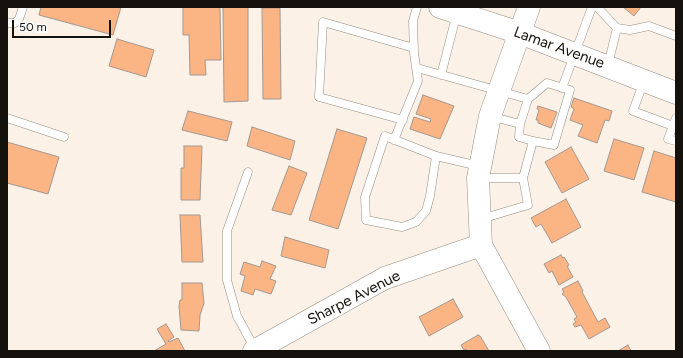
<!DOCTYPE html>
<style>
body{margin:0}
#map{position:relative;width:683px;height:358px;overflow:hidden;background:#fbf1e6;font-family:Figtree,sans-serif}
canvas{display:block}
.frame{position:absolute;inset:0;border:8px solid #15120e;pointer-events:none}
.scale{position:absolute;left:12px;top:20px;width:99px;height:18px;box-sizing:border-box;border:2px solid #15120e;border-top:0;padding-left:5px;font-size:12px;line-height:14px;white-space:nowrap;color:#15120e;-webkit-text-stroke:3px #fff;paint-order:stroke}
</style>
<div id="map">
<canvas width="683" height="358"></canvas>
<div class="frame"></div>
<div class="scale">50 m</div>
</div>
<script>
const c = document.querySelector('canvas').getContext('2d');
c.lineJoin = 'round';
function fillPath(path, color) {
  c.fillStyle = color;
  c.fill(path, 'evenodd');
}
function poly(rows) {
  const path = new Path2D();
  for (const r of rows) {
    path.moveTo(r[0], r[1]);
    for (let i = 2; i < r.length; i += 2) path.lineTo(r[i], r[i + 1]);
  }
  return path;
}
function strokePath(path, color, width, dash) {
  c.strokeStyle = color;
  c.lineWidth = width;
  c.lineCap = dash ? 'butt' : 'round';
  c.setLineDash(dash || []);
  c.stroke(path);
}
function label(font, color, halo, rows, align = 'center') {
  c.font = font + ' Figtree,sans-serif';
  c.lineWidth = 3.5;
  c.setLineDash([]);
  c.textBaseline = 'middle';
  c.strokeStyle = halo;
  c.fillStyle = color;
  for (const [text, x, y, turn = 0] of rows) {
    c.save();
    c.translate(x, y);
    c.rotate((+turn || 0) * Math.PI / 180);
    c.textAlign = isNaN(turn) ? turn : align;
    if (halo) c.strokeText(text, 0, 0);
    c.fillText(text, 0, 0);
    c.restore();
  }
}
const building = poly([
 [41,7,121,7,113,35,39,15,41,7],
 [183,7,220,7,221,60,205,60,206,75,190,75,189,35,183,35,183,7],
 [223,7,248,7,248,101,224,102,223,7],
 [623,7,641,7,634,16,623,7],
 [262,8,280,8,281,99,263,99,262,8],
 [117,39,154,50,146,77,109,66,117,39],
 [423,95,454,106,440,139,410,129,414,117,430,122,431,119,416,114,423,95],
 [574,98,612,111,609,121,605,120,597,143,578,136,583,125,570,120,574,109,571,107,574,98],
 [538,106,557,112,551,128,538,123,538,120,536,120,539,110,537,109,538,106],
 [188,111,232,122,227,141,182,130,188,111],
 [252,127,295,141,290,160,247,146,252,127],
 [337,129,367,138,338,229,309,220,337,129],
 [614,139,644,148,634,180,604,171,614,139],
 [7,142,59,157,48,194,7,183,7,142],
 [184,146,202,146,200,200,181,200,181,168,184,168,184,146],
 [571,147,589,179,562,193,545,162,571,147],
 [654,151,676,158,676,202,642,192,654,151],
 [289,166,307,173,291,215,272,210,289,166],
 [566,199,581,227,552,243,541,224,536,227,531,218,566,199],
 [180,215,200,215,203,262,182,262,180,215],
 [285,237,329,250,325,268,281,256,285,237],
 [561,255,563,258,564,257,569,265,567,266,573,277,559,285,552,271,549,273,544,264,561,255],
 [262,261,276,266,270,279,276,281,271,294,255,289,253,295,241,291,245,276,240,274,244,262,260,267,262,261],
 [578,281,583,291,582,292,598,322,605,318,610,327,589,339,581,325,575,327,573,324,576,322,574,319,577,317,566,297,562,294,564,292,562,289,578,281],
 [182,283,202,283,204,303,200,315,199,331,181,330,179,306,180,300,182,300,182,283],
 [453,299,463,317,429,336,419,317,453,299],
 [166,324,174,337,168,341,169,342,178,338,185,351,154,351,166,344,157,329,166,324],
 [478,335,480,336,489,351,468,351,466,349,464,350,461,345,478,335],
 [628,345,631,351,618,351,628,345]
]);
fillPath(building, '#fbb585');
strokePath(building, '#a3978f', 1);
const lane = poly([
 [597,7,617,28],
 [7,23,15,23,19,19,23,7],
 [608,65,617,28,630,30,649,26,676,36],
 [417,68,528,99],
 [441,75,457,13],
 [644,81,633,111,673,126],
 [562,88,592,7],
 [490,116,520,124],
 [7,118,64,137],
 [676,118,668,139,676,141],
 [403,120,319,97,323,22,414,48],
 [394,140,418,81,414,53,413,21,417,7],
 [436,156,385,136,365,197,366,220,402,227,416,222,426,211,430,196,436,156,479,166],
 [248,172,227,231,227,280,237,316,255,349],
 [479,178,523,178,528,205,481,219],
 [523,178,533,141,554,145,570,90,547,83,528,99,520,124,519,137,533,141]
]);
const secondary = poly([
 [529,7,490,116,478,178,481,245,539,351],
 [254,351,385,278,481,245]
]);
const primary = poly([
 [440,7,520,33,676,93]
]);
strokePath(lane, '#968d83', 9);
strokePath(secondary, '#968d83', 23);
strokePath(primary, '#968d83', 23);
strokePath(lane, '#fff', 8);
strokePath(secondary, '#fff', 22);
strokePath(primary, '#fff', 22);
label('15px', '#15120e', '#fff', [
 ["Lamar Avenue",559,48,20],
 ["Sharpe Avenue",354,298,-27]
]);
</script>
